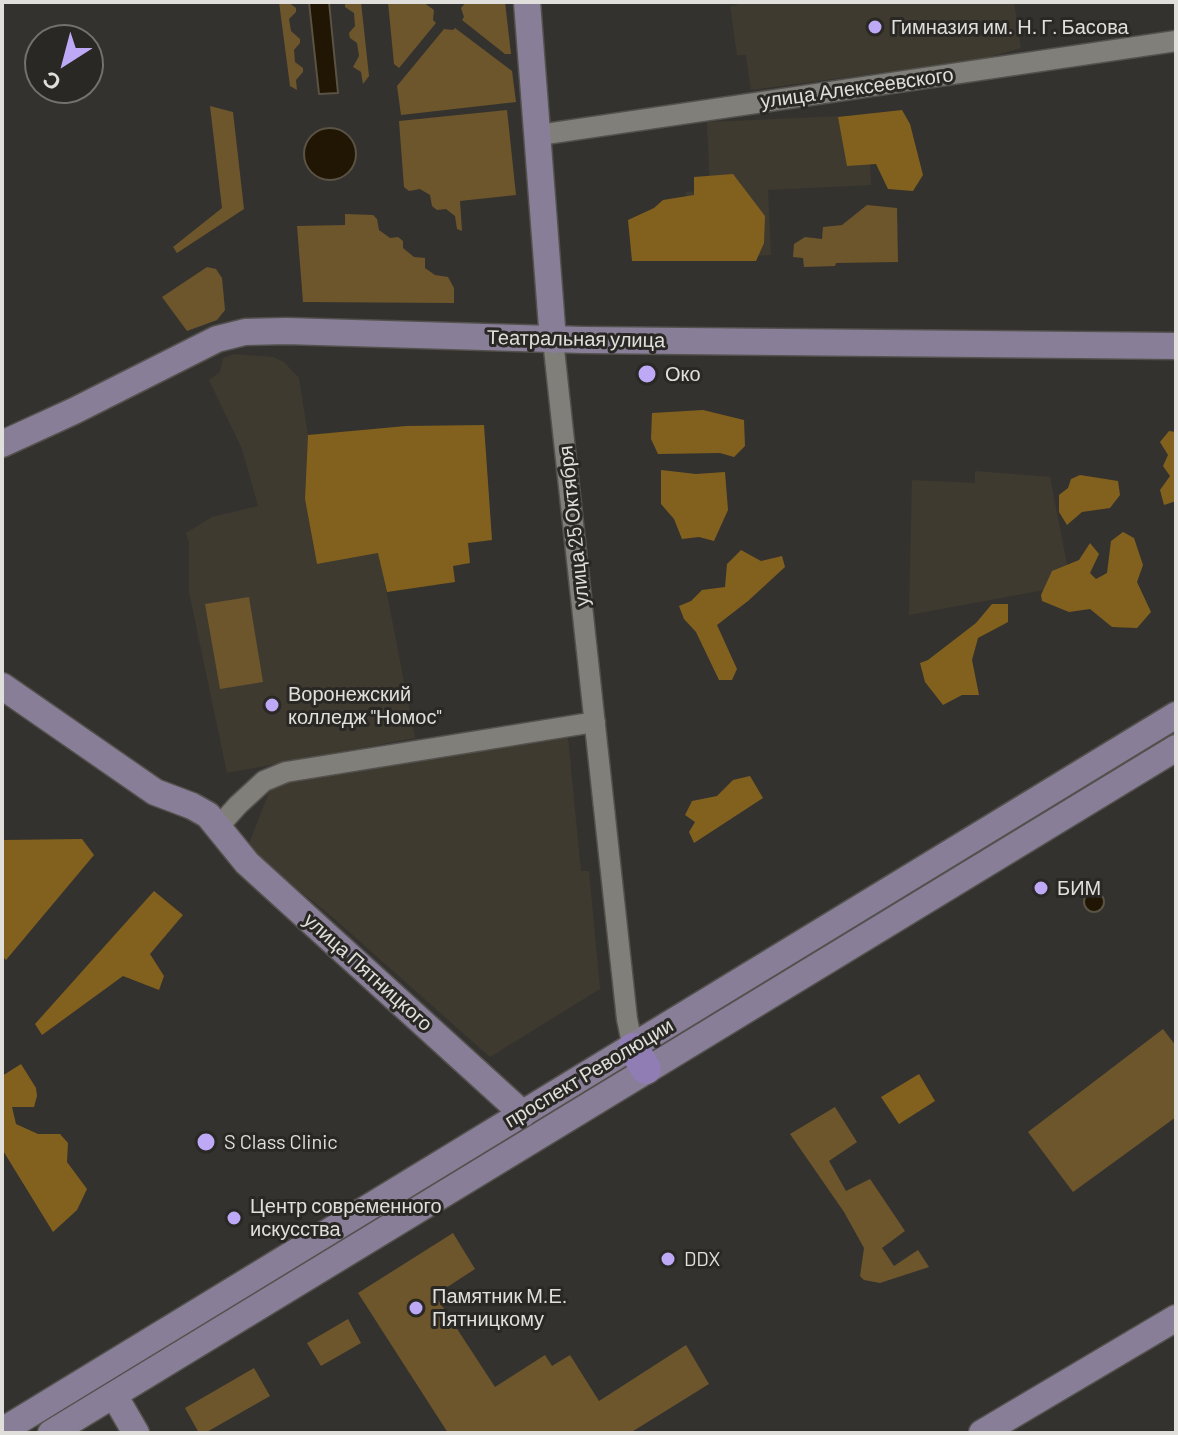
<!DOCTYPE html>
<meta charset="utf-8">
<style>
body{margin:0}
#map{position:relative;width:1178px;height:1435px;overflow:hidden;background:#34322e;font-family:Barlow,sans-serif}
canvas{display:block}
.frame{position:absolute;inset:0;border:4px solid #e0dfdc;pointer-events:none}
.north{position:absolute;left:24px;top:24px;width:80px;height:80px;box-sizing:border-box;background:#2a2824;border:2px solid #73716e;border-radius:50%;rotate:216deg;font-size:22px;font-weight:700;line-height:32px;text-align:center;color:#e0dfdc}
.north::after{content:'';display:block;margin:auto;width:28px;height:36px;background:#bda9f5;clip-path:polygon(50% 0,100% 100%,50% 72%,0 100%)}
</style>
<div id="map">
<canvas width="1178" height="1435"></canvas>
<div class="frame"></div>
<div class="north">С</div>
</div>
<script>
const c = document.querySelector('canvas').getContext('2d');
c.lineJoin = 'round';
function fillPath(path, color) {
  c.fillStyle = color;
  c.fill(path, 'evenodd');
}
function poly(rows) {
  const path = new Path2D();
  for (const r of rows) {
    if (r.length === 3) {
      path.moveTo(r[0] + r[2], r[1]);
      path.arc(r[0], r[1], r[2], 0, 2 * Math.PI);
      continue;
    }
    path.moveTo(r[0], r[1]);
    for (let i = 2; i < r.length; i += 2) path.lineTo(r[i], r[i + 1]);
  }
  return path;
}
function strokePath(path, color, width, dash) {
  c.strokeStyle = color;
  c.lineWidth = width;
  c.lineCap = dash ? 'butt' : 'round';
  c.setLineDash(dash || []);
  c.stroke(path);
}
function label(font, color, halo, rows, align = 'center') {
  c.font = font + ' Barlow,sans-serif';
  c.lineWidth = 6;
  c.setLineDash([]);
  c.textBaseline = 'middle';
  c.strokeStyle = halo;
  c.fillStyle = color;
  for (const [text, x, y, turn = 0] of rows) {
    c.save();
    c.translate(x, y);
    c.rotate((+turn || 0) * Math.PI / 180);
    c.textAlign = isNaN(turn) ? turn : align;
    if (halo) c.strokeText(text, 0, 0);
    c.fillText(text, 0, 0);
    c.restore();
  }
}
fillPath(poly([
 [737,2,1014,2,1021,48,983,59,751,90,746,55,737,55,730,6,737,5],
 [868,115,871,185,768,190,771,255,690,259,686,192,710,190,707,122],
 [234,354,273,357,284,362,299,378,308,435,305,499,317,564,379,553,415,738,227,773,189,592,189,542,186,533,212,517,258,506,242,449,209,380,220,372,223,358],
 [975,471,1050,477,1071,585,909,615,912,480,975,483],
 [568,738,581,871,589,871,600,989,490,1057,330,915,247,849,273,782]
]), '#3f3a30');
fillPath(poly([
 [279,2,288,2,296,8,296,12,289,19,291,31,300,39,300,43,294,50,295,62,303,68,303,72,296,80,297,90,290,86],
 [345,2,361,2,369,76,363,84,361,72,353,67,359,56,357,43,350,38,349,33,355,26,354,13,345,7],
 [388,2,423,2,434,10,433,20,436,23,399,68,394,64],
 [466,2,505,2,511,54,505,54,462,20,464,17,461,8],
 [455,28,512,71,516,102,401,115,397,86,444,29,453,30],
 [210,106,233,112,244,209,177,253,173,247,222,208],
 [507,110,516,195,460,201,462,231,457,229,455,216,446,209,437,210,432,206,430,195,420,189,409,191,404,187,399,121],
 [867,205,897,208,898,262,836,263,835,266,804,267,803,258,793,257,794,244,805,237,822,239,823,227,842,225],
 [345,214,373,215,377,219,379,230,390,238,398,237,403,241,403,248,414,257,425,258,425,268,435,275,448,277,454,288,454,303,303,302,297,226,345,225],
 [207,267,216,269,222,278,225,310,217,320,187,331,162,297],
 [249,597,263,682,220,689,205,604],
 [1163,1029,1176,1046,1176,1117,1073,1192,1028,1132],
 [835,1107,857,1142,829,1161,846,1191,870,1179,905,1231,882,1248,894,1266,918,1250,929,1267,880,1283,864,1280,860,1276,864,1248,844,1212,790,1134],
 [453,1233,475,1269,435,1295,495,1387,545,1355,552,1366,570,1355,599,1401,686,1345,709,1384,630,1433,448,1433,358,1293],
 [348,1319,361,1343,321,1366,307,1343],
 [254,1368,270,1396,205,1433,199,1433,185,1408]
]), '#6d562c');
fillPath(poly([
 [902,110,910,124,923,175,913,191,888,189,876,164,847,166,838,117],
 [733,174,765,216,764,243,756,261,632,261,628,220,654,208,663,200,694,195,694,177],
 [703,410,744,420,745,446,734,457,720,453,658,454,651,439,652,413],
 [484,425,492,540,468,543,470,563,453,566,455,582,387,592,378,553,317,564,305,499,308,435,406,426],
 [1169,431,1176,432,1176,501,1164,505,1160,490,1170,476,1163,466,1168,455,1160,442],
 [661,470,696,474,725,472,728,510,714,541,699,537,682,539,674,519,661,504],
 [1080,475,1118,481,1120,495,1110,508,1082,512,1067,525,1059,512,1059,495,1068,488,1071,479],
 [1123,532,1134,538,1143,565,1137,582,1151,612,1137,628,1112,627,1090,609,1069,612,1042,601,1041,595,1052,571,1079,560,1090,543,1099,554,1090,573,1096,579,1107,573,1111,541],
 [741,550,761,561,782,556,785,567,748,601,717,625,737,669,732,680,719,680,696,632,684,619,679,606,691,601,702,590,725,587,727,564],
 [992,604,1008,604,1008,622,978,638,972,660,979,695,962,695,943,705,925,682,920,663,928,660,976,623],
 [750,776,763,798,694,843,689,832,695,822,685,815,692,801,717,796,733,780],
 [82,839,94,855,6,960,2,956,2,840],
 [154,891,183,915,150,954,164,976,159,990,123,976,42,1035,35,1024],
 [21,1064,36,1088,37,1096,34,1107,12,1107,16,1124,38,1134,60,1134,68,1143,67,1162,87,1189,77,1210,53,1232,2,1149,2,1076],
 [919,1074,935,1101,899,1124,881,1097]
]), '#82611f');
const water = poly([
 [309,2,329,2,338,93,319,94,309,2],
 [330,154,26],
 [1094,902,10]
]);
fillPath(water, '#201603');
strokePath(water, '#5a5244', 2);
const street = poly([
 [539,135,1176,41],
 [553,340,627,1019,633,1048],
 [219,826,238,805,264,781,286,772,595,722]
]);
const secondary = poly([
 [527,2,553,340],
 [2,444,74,411,217,339,245,332,286,331,584,340,1176,346],
 [2,686,155,792,192,806,208,815,247,863,523,1114],
 [114,1395,136,1433],
 [2,1431,1176,715],
 [51,1433,1176,748],
 [982,1433,1176,1318]
]);
const primary = poly([
 [633,1048,646,1069]
]);
strokePath(street, '#53514d', 23);
strokePath(secondary, '#53514d', 29);
strokePath(primary, '#53514d', 33);
strokePath(street, '#817f7a', 20);
strokePath(secondary, '#887e97', 26);
strokePath(primary, '#8f7db4', 30);
for (const [x, y, r, color] of [
 [875,27,8,"#bda9f5"],
 [647,374,10,"#bda9f5"],
 [272,705,8,"#bda9f5"],
 [1041,888,8,"#bda9f5"],
 [206,1142,10,"#bda9f5"],
 [234,1218,8,"#bda9f5"],
 [668,1259,8,"#bda9f5"],
 [416,1308,8,"#bda9f5"]
]) {
  const dot = new Path2D();
  dot.arc(x, y, r, 0, 2 * Math.PI);
  c.fillStyle = color;
  c.fill(dot);
  strokePath(dot, '#2a2824', 3);
}
label('20px', '#e0dfdc', '#2a2824', [
 ["Гимназия им. Н. Г. Басова",891,27],
 ["Око",665,374],
 ["Воронежский",288,694],
 ["колледж \"Номос\"",288,717],
 ["БИМ",1057,888],
 ["S Class Clinic",224,1142],
 ["Центр современного",250,1206],
 ["искусства",250,1229],
 ["DDX",684,1259],
 ["Памятник М.Е.",432,1296],
 ["Пятницкому",432,1319]
], 'left');
label('20px', '#e0dfdc', '#2a2824', [
 ["улица Алексеевского",857,88,-8],
 ["Театральная улица",576,339,1],
 ["улица 25 Октября",574,526,-96],
 ["улица Пятницкого",368,972,42],
 ["проспект Революции",589,1073,-31]
]);
</script>
